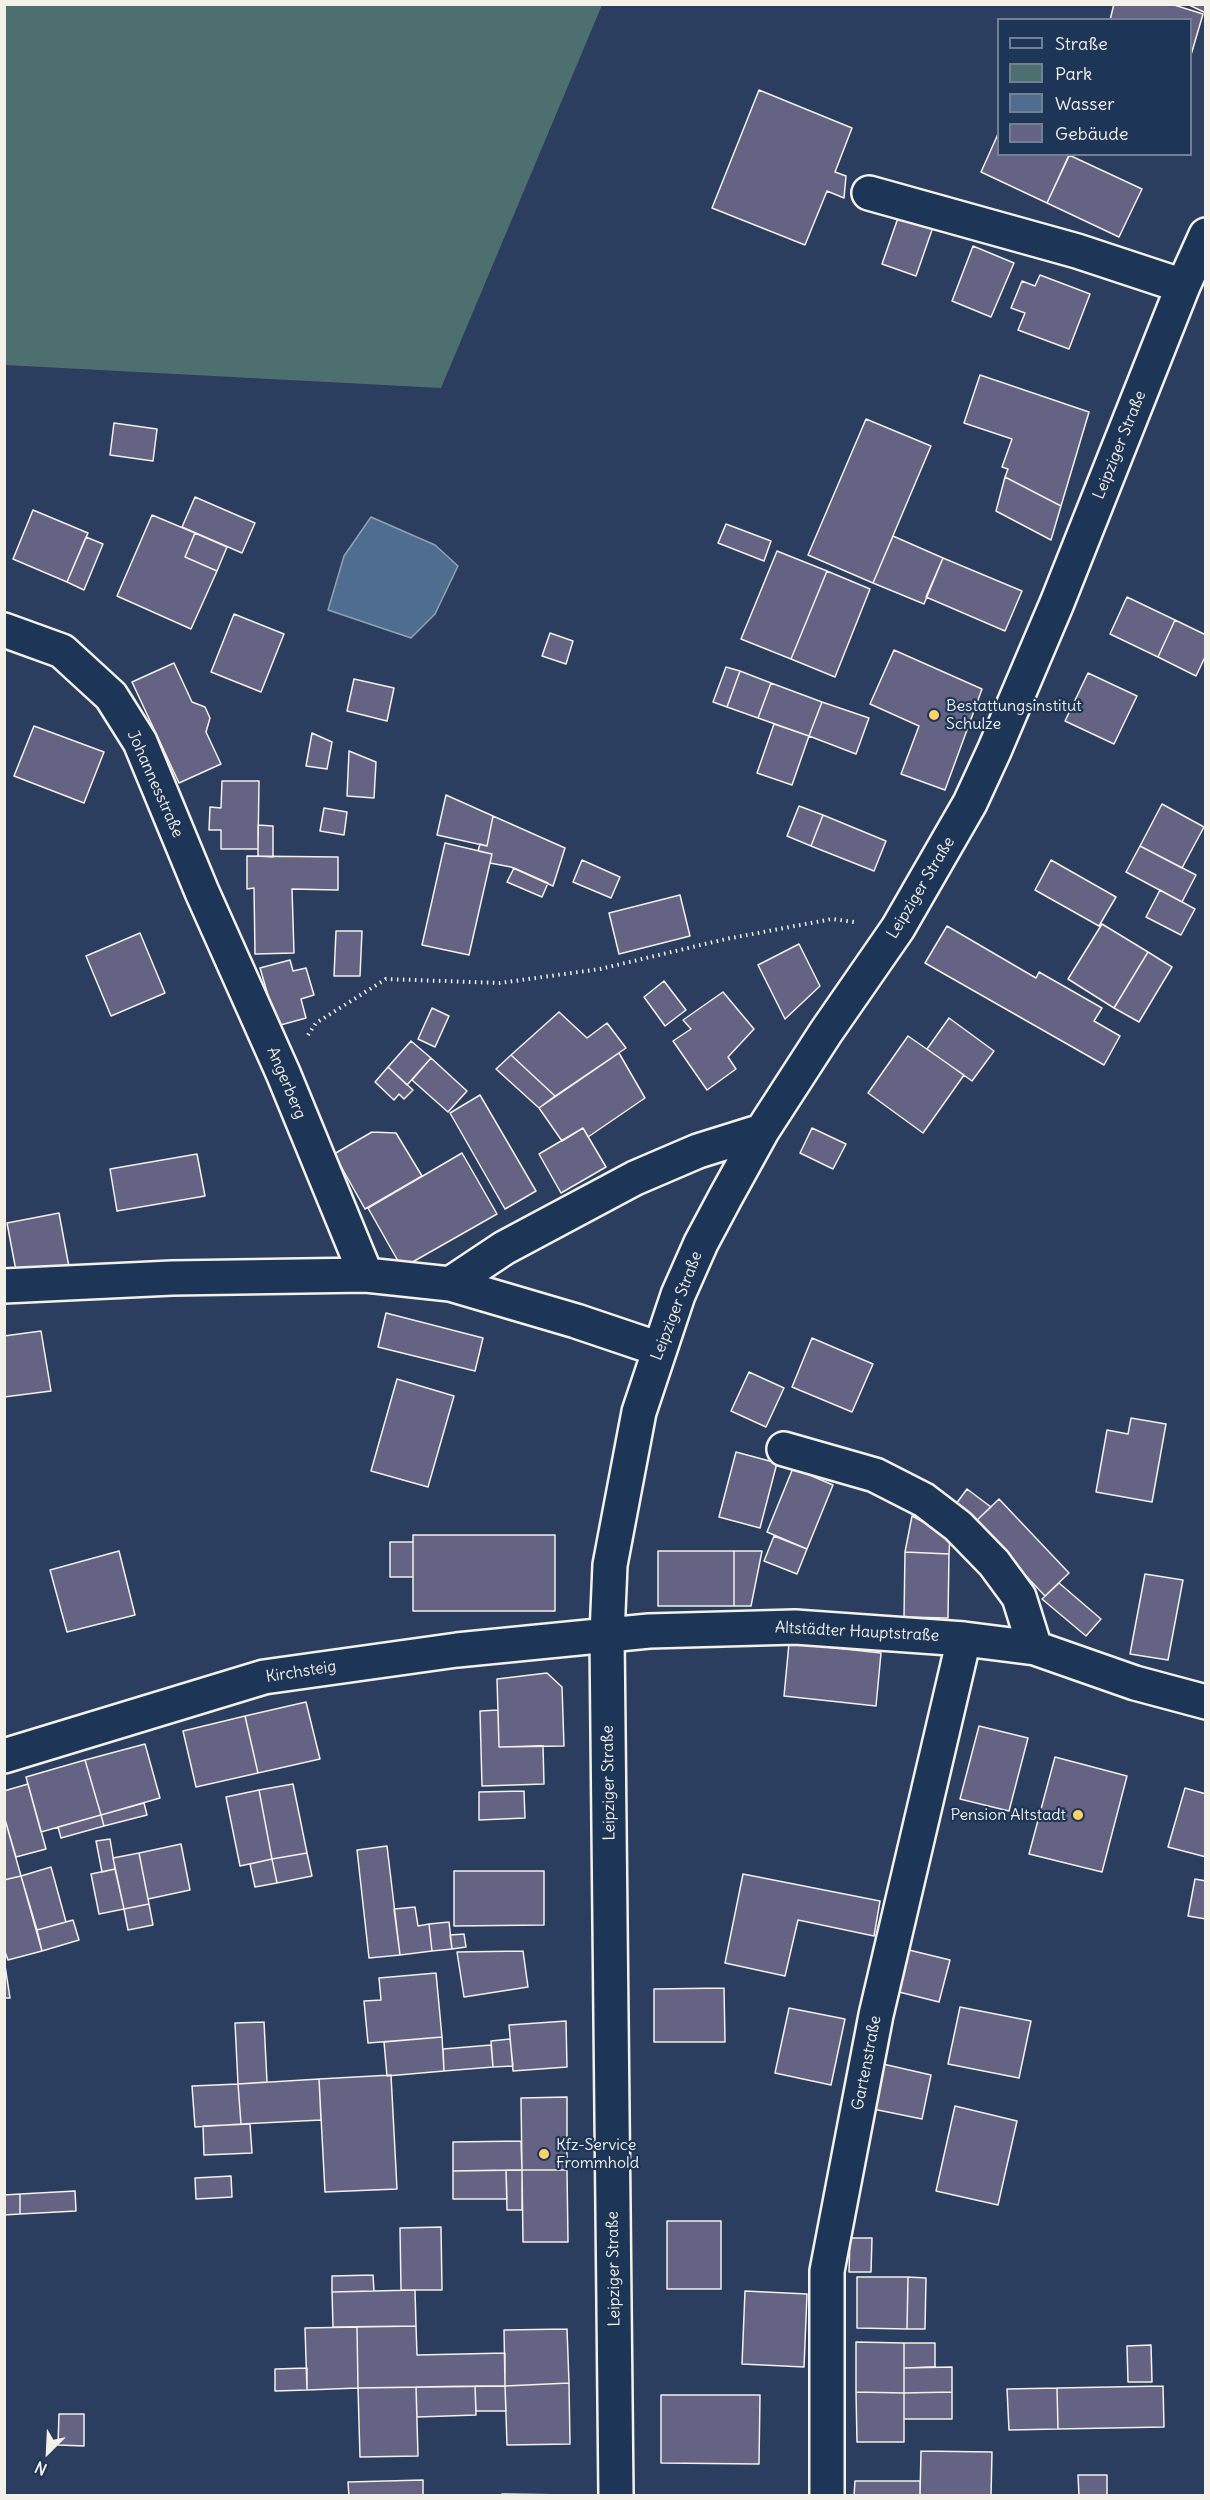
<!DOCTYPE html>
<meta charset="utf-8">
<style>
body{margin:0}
#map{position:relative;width:1210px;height:2500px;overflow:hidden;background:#2b3e60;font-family:Delius,sans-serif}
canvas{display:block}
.frame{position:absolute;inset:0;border:6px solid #f4f1e8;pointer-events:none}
.legend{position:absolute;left:997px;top:18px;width:195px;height:138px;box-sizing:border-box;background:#1d3557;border:2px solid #738091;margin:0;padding:8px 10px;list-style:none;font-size:18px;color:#f4f1e8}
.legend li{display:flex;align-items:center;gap:12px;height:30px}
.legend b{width:30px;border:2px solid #738091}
.north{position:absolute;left:18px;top:2422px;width:60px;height:60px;-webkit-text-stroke:4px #1d3557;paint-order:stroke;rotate:204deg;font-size:16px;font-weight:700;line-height:24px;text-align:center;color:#f4f1e8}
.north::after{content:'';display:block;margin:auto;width:21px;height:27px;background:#f4f1e8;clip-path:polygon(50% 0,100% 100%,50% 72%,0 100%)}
</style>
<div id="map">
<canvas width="1210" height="2500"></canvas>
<div class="frame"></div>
<ul class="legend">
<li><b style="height:8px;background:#1d3557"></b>Straße</li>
<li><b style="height:16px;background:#4d6f70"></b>Park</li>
<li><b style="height:16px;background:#4f6e8f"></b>Wasser</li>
<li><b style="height:16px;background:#656383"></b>Gebäude</li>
</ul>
<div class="north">N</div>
</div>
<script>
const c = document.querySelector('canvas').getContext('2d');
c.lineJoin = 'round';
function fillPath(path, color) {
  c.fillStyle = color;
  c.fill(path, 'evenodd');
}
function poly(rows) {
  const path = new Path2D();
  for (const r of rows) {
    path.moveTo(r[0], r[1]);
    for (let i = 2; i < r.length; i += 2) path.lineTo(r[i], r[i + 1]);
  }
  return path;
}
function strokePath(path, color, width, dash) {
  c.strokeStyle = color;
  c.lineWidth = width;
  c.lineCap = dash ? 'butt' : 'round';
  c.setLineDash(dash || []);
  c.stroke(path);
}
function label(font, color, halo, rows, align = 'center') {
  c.font = font + ' Delius,sans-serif';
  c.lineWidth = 4.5;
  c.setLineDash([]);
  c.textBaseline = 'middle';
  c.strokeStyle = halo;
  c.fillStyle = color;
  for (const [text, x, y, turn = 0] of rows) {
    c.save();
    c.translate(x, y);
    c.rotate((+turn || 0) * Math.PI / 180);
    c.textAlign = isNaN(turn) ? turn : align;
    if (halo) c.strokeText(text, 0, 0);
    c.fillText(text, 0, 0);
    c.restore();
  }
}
fillPath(poly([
 [4,5,5,4,602,5,441,388,5,365]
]), '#4d6f70');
const water = poly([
 [371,517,435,545,458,566,435,614,411,638,328,610,344,556,371,517]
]);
fillPath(water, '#4f6e8f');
strokePath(water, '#91a2b3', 1.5);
const building = poly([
 [1114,4,1171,4,1203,14,1191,55,1190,20,1110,20,1114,4],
 [1187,4,1206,4,1206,13,1187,4],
 [759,90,852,128,835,172,846,176,844,198,827,191,805,245,712,208,759,90],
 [998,134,998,154,1070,154,1047,203,981,172,998,134],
 [1069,155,1142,189,1119,237,1047,203,1069,155],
 [899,215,933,227,916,276,882,264,899,215],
 [973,246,1014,263,991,317,952,301,973,246],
 [1040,275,1090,294,1069,349,1018,330,1025,313,1011,308,1022,281,1035,286,1040,275],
 [980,375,1089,412,1061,506,1005,477,1008,469,1002,467,1012,439,964,423,980,375],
 [866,419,931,446,873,583,808,555,866,419],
 [114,423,157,429,153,461,110,455,114,423],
 [1005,477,1061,506,1051,540,996,511,1005,477],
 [195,497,255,523,242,553,182,527,195,497],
 [33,510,88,533,67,582,13,559,33,510],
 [152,515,195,533,185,557,217,571,191,629,117,596,152,515],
 [726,524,771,541,764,561,718,543,726,524],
 [195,533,227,547,217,571,185,557,195,533],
 [893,536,943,558,924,604,873,583,893,536],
 [86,537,103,544,84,590,67,582,86,537],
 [777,551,827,571,791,659,741,639,777,551],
 [943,558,1022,591,1005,631,926,597,943,558],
 [827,571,870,589,835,677,791,659,827,571],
 [1127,597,1175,620,1158,657,1110,634,1127,597],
 [234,614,284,634,261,692,211,672,234,614],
 [1175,620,1206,635,1206,655,1196,676,1158,657,1175,620],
 [550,633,573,641,566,664,542,656,550,633],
 [894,650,982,689,945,790,901,774,919,726,870,704,894,650],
 [174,663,192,702,205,707,210,718,206,732,221,764,179,783,132,682,174,663],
 [726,667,740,671,727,707,713,702,726,667],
 [740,671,771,683,758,718,727,707,740,671],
 [1088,673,1137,696,1114,744,1065,721,1088,673],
 [354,679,394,688,387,721,347,711,354,679],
 [771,683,822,702,809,736,758,718,771,683],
 [822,702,869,718,856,754,809,736,822,702],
 [774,724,809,736,792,785,757,773,774,724],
 [34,726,104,752,84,803,14,776,34,726],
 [312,733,332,742,327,769,306,766,312,733],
 [349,751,376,762,374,798,347,796,349,751],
 [222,781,259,781,258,849,221,849,221,830,209,830,210,807,221,808,222,781],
 [446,795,493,816,487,846,437,835,446,795],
 [1162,804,1204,827,1182,868,1140,846,1162,804],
 [799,806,823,815,811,846,787,836,799,806],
 [324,808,347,812,344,835,320,831,324,808],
 [823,815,886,841,874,871,811,846,823,815],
 [493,816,565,848,553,886,511,867,490,863,492,854,478,851,480,844,487,846,493,816],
 [258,825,273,826,273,857,258,856,258,825],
 [445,843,492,854,469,955,422,945,445,843],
 [1140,846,1196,875,1182,902,1126,872,1140,846],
 [247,856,338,857,338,890,292,889,294,953,255,954,254,888,247,889,247,856],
 [582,860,620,877,611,898,573,882,582,860],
 [1051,860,1116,897,1099,926,1035,890,1051,860],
 [514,868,548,883,542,897,507,882,514,868],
 [1160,890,1195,909,1181,935,1146,917,1160,890],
 [680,895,690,936,619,954,609,913,680,895],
 [1102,924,1148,952,1114,1008,1068,979,1102,924],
 [947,926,1036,978,1039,972,1102,1008,1094,1021,1120,1036,1104,1065,925,963,947,926],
 [336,931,362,931,360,976,334,976,336,931],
 [140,933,165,993,111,1016,86,956,140,933],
 [799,944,820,986,785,1019,758,965,799,944],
 [1148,952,1172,967,1139,1022,1114,1008,1148,952],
 [290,960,293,971,306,968,314,995,301,999,306,1018,277,1026,260,968,290,960],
 [664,981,686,1010,665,1026,644,997,664,981],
 [723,992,754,1029,728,1057,736,1069,707,1090,673,1041,691,1029,683,1020,723,992],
 [432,1008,449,1016,435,1047,418,1039,432,1008],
 [559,1012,587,1038,607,1023,626,1048,555,1096,511,1055,559,1012],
 [949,1018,994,1051,972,1081,927,1049,949,1018],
 [908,1036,964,1075,923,1133,868,1093,908,1036],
 [411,1041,431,1058,407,1085,388,1067,411,1041],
 [619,1053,645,1098,588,1137,583,1128,562,1141,539,1108,619,1053],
 [511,1055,555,1096,539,1108,496,1069,511,1055],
 [431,1058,467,1091,448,1112,412,1080,431,1058],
 [388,1067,413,1090,404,1099,399,1094,394,1100,375,1082,388,1067],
 [480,1095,536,1191,505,1209,450,1113,480,1095],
 [583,1128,606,1167,561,1193,539,1154,583,1128],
 [812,1128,846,1144,833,1169,800,1153,812,1128],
 [372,1132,396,1133,422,1176,365,1209,334,1154,372,1132],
 [462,1153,497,1214,402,1268,368,1208,462,1153],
 [197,1154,205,1196,117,1211,110,1169,197,1154],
 [59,1213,69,1267,17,1276,7,1223,59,1213],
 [386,1313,483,1338,475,1371,378,1347,386,1313],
 [41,1331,51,1391,4,1397,4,1336,41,1331],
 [812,1338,873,1364,852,1412,792,1387,812,1338],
 [749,1372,784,1388,766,1427,731,1411,749,1372],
 [397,1379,454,1396,428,1487,371,1471,397,1379],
 [1131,1418,1166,1424,1152,1502,1096,1492,1107,1430,1128,1434,1131,1418],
 [736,1452,777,1463,760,1528,719,1517,736,1452],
 [793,1468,833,1485,807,1549,767,1532,793,1468],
 [967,1489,991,1507,977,1520,956,1504,967,1489],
 [999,1499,1069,1573,1045,1596,975,1522,999,1499],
 [912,1516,950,1536,949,1554,905,1552,912,1516],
 [413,1535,555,1535,555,1611,413,1611,413,1535],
 [774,1536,807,1549,797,1574,764,1561,774,1536],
 [390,1542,413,1542,413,1577,390,1577,390,1542],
 [119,1551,135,1615,67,1632,50,1570,119,1551],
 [658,1551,734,1551,734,1606,658,1606,658,1551],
 [734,1551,762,1551,751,1606,734,1606,734,1551],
 [905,1552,949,1554,948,1618,904,1617,905,1552],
 [1145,1574,1183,1580,1168,1660,1130,1654,1145,1574],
 [1059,1583,1101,1619,1086,1636,1042,1599,1059,1583],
 [789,1643,881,1653,876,1706,784,1696,789,1643],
 [547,1673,562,1687,564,1746,499,1747,497,1679,547,1673],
 [306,1702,320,1759,258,1773,245,1716,306,1702],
 [498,1710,499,1747,543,1746,544,1784,482,1786,480,1711,498,1710],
 [245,1716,258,1773,196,1787,183,1731,245,1716],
 [979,1726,1028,1738,1009,1811,960,1799,979,1726],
 [145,1744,160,1798,101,1815,85,1760,145,1744],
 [1055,1757,1127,1776,1102,1872,1029,1854,1055,1757],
 [85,1760,101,1815,41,1832,26,1777,85,1760],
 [28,1784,46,1849,16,1857,4,1816,4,1791,28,1784],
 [293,1784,307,1853,272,1859,259,1790,293,1784],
 [1185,1788,1206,1794,1206,1857,1168,1847,1185,1788],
 [259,1790,272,1859,240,1866,226,1797,259,1790],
 [524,1791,525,1818,479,1820,479,1792,524,1791],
 [144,1803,147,1815,104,1826,101,1815,144,1803],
 [101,1815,104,1826,61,1838,58,1827,101,1815],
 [4,1816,21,1876,4,1880,4,1816],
 [110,1839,115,1869,102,1872,96,1841,110,1839],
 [181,1844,190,1890,148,1899,139,1853,181,1844],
 [387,1846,400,1955,369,1958,357,1850,387,1846],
 [139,1853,149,1904,124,1909,113,1858,139,1853],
 [307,1853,312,1876,277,1883,272,1859,307,1853],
 [272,1859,277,1883,255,1887,250,1864,272,1859],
 [51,1867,66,1922,37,1930,21,1876,51,1867],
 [115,1869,124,1909,99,1914,91,1874,115,1869],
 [454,1871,544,1871,544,1925,454,1926,454,1871],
 [743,1874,880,1901,874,1936,798,1920,785,1976,725,1963,743,1874],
 [21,1876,42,1951,8,1960,4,1949,4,1880,21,1876],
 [1195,1879,1206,1881,1206,1919,1188,1916,1195,1879],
 [149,1904,153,1925,128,1930,124,1909,149,1904],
 [415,1907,418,1926,429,1924,432,1951,400,1955,394,1909,415,1907],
 [73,1920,79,1940,42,1951,37,1930,73,1920],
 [449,1922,452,1949,432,1951,429,1924,449,1922],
 [464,1934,466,1947,452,1949,450,1935,464,1934],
 [909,1950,950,1960,939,2002,899,1992,909,1950],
 [523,1951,528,1987,464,1997,457,1952,523,1951],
 [4,1959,10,1998,4,1998,4,1959],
 [436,1973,442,2037,368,2043,364,2001,381,2000,379,1978,436,1973],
 [724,1988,725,2042,654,2042,654,1989,724,1988],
 [960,2007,1031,2021,1019,2078,948,2064,960,2007],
 [789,2008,845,2019,831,2085,775,2073,789,2008],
 [566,2021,567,2067,513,2071,509,2025,566,2021],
 [264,2022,267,2082,238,2084,235,2023,264,2022],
 [442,2037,444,2071,387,2076,384,2042,442,2037],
 [510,2039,513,2066,493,2067,491,2041,510,2039],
 [491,2045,493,2067,444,2071,443,2049,491,2045],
 [883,2064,931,2075,922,2119,873,2109,883,2064],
 [391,2075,397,2189,325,2192,319,2079,391,2075],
 [319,2079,321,2120,241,2124,238,2084,319,2079],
 [238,2084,241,2124,195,2127,192,2086,238,2084],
 [567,2097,567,2170,522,2170,521,2098,567,2097],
 [955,2106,1017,2121,998,2205,936,2191,955,2106],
 [250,2124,252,2153,204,2155,203,2126,250,2124],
 [521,2141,522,2170,453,2171,453,2142,521,2141],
 [506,2170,507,2199,453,2199,453,2171,506,2170],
 [506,2170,522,2170,522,2210,507,2210,506,2170],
 [522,2170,567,2170,568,2242,523,2242,522,2170],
 [231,2176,232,2197,196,2199,195,2178,231,2176],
 [75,2191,76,2211,20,2214,20,2194,75,2191],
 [20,2194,20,2214,4,2215,4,2195,20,2194],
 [667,2221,721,2221,721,2289,667,2289,667,2221],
 [441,2227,442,2290,401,2290,400,2228,441,2227],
 [850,2238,872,2238,871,2272,849,2272,850,2238],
 [373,2275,374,2291,332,2292,332,2276,373,2275],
 [857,2277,908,2277,907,2329,857,2328,857,2277],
 [908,2277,926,2278,925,2329,907,2329,908,2277],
 [415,2290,416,2326,333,2327,332,2292,415,2290],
 [745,2291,807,2294,804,2367,742,2364,745,2291],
 [416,2326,417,2355,505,2353,505,2386,358,2388,357,2327,416,2326],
 [357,2327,358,2388,307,2390,305,2328,357,2327],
 [567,2329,569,2383,505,2386,504,2330,567,2329],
 [856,2342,904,2343,904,2393,856,2392,856,2342],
 [904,2343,935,2343,935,2367,904,2368,904,2343],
 [1151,2345,1152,2382,1128,2382,1127,2346,1151,2345],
 [952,2367,952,2392,904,2393,904,2368,952,2367],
 [307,2368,307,2390,275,2391,275,2369,307,2368],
 [569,2383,570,2444,507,2445,505,2386,569,2383],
 [475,2386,476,2415,417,2417,416,2387,475,2386],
 [475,2386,505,2386,506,2411,476,2411,475,2386],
 [1163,2386,1164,2427,1058,2429,1057,2388,1163,2386],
 [416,2387,418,2456,360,2457,358,2388,416,2387],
 [1057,2388,1058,2429,1009,2430,1007,2389,1057,2388],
 [856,2392,904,2393,904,2442,857,2442,856,2392],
 [952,2392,952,2419,904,2419,904,2393,952,2392],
 [661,2395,760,2395,759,2464,661,2463,661,2395],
 [59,2414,84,2414,84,2446,58,2445,59,2414],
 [921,2451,992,2452,991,2496,920,2496,921,2451],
 [1078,2475,1107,2475,1107,2496,1079,2496,1078,2475],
 [423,2480,423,2496,349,2496,348,2482,423,2480],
 [855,2481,920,2481,920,2496,854,2496,855,2481],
 [502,2494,569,2495,569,2496,502,2496,502,2494]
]);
fillPath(building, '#656383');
strokePath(building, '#f4f1e8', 1.5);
const minor = poly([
 [869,193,1077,251,1183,286],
 [4,630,62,651,111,696,140,742,202,892,283,1073,366,1275,450,1284,576,1321,659,1349],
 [450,1284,504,1248,635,1178,698,1151,762,1131],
 [4,1286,172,1278,366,1275],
 [784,1449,875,1475,924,1500,958,1526,994,1563,1019,1597,1035,1648],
 [4,1756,264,1677,457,1650,649,1631,795,1627,964,1639,1035,1648,1135,1683,1206,1702],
 [616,2496,607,1635,610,1565,639,1412,678,1295,701,1243,725,1198,762,1131,826,1032,898,928,970,803,994,751,1057,603,1183,286,1206,235],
 [827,2496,827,2271,876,2015,964,1639]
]);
strokePath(minor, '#f4f1e8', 38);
strokePath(poly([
 [308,1035,316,1023,386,979,500,983,600,969,726,939,832,919,854,922]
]), '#f4f1e8', 4, [1.5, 4.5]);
strokePath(minor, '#1d3557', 33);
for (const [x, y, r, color] of [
 [934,715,6,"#ffd166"],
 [1078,1815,6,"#ffd166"],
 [544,2154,6,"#ffd166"]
]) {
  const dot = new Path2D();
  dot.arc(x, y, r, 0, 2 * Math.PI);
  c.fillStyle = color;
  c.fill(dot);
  strokePath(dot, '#1d3557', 2);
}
label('16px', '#f4f1e8', '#1d3557', [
 ["Leipziger Straße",1120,445,-68],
 ["Johannesstraße",155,784,66],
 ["Leipziger Straße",921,888,-59],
 ["Angerberg",286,1083,67],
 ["Leipziger Straße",677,1306,-69],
 ["Altstädter Hauptstraße",857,1632,3],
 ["Kirchsteig",301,1672,-9],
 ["Leipziger Straße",609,1783,-91],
 ["Gartenstraße",867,2063,-79],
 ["Leipziger Straße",614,2269,-91]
]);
label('16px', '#f4f1e8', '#1d3557', [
 ["Bestattungsinstitut",946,706],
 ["Schulze",946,724],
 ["Pension Altstadt",1066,1815,"right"],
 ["Kfz-Service",556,2145],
 ["Frommhold",556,2163]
], 'left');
</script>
